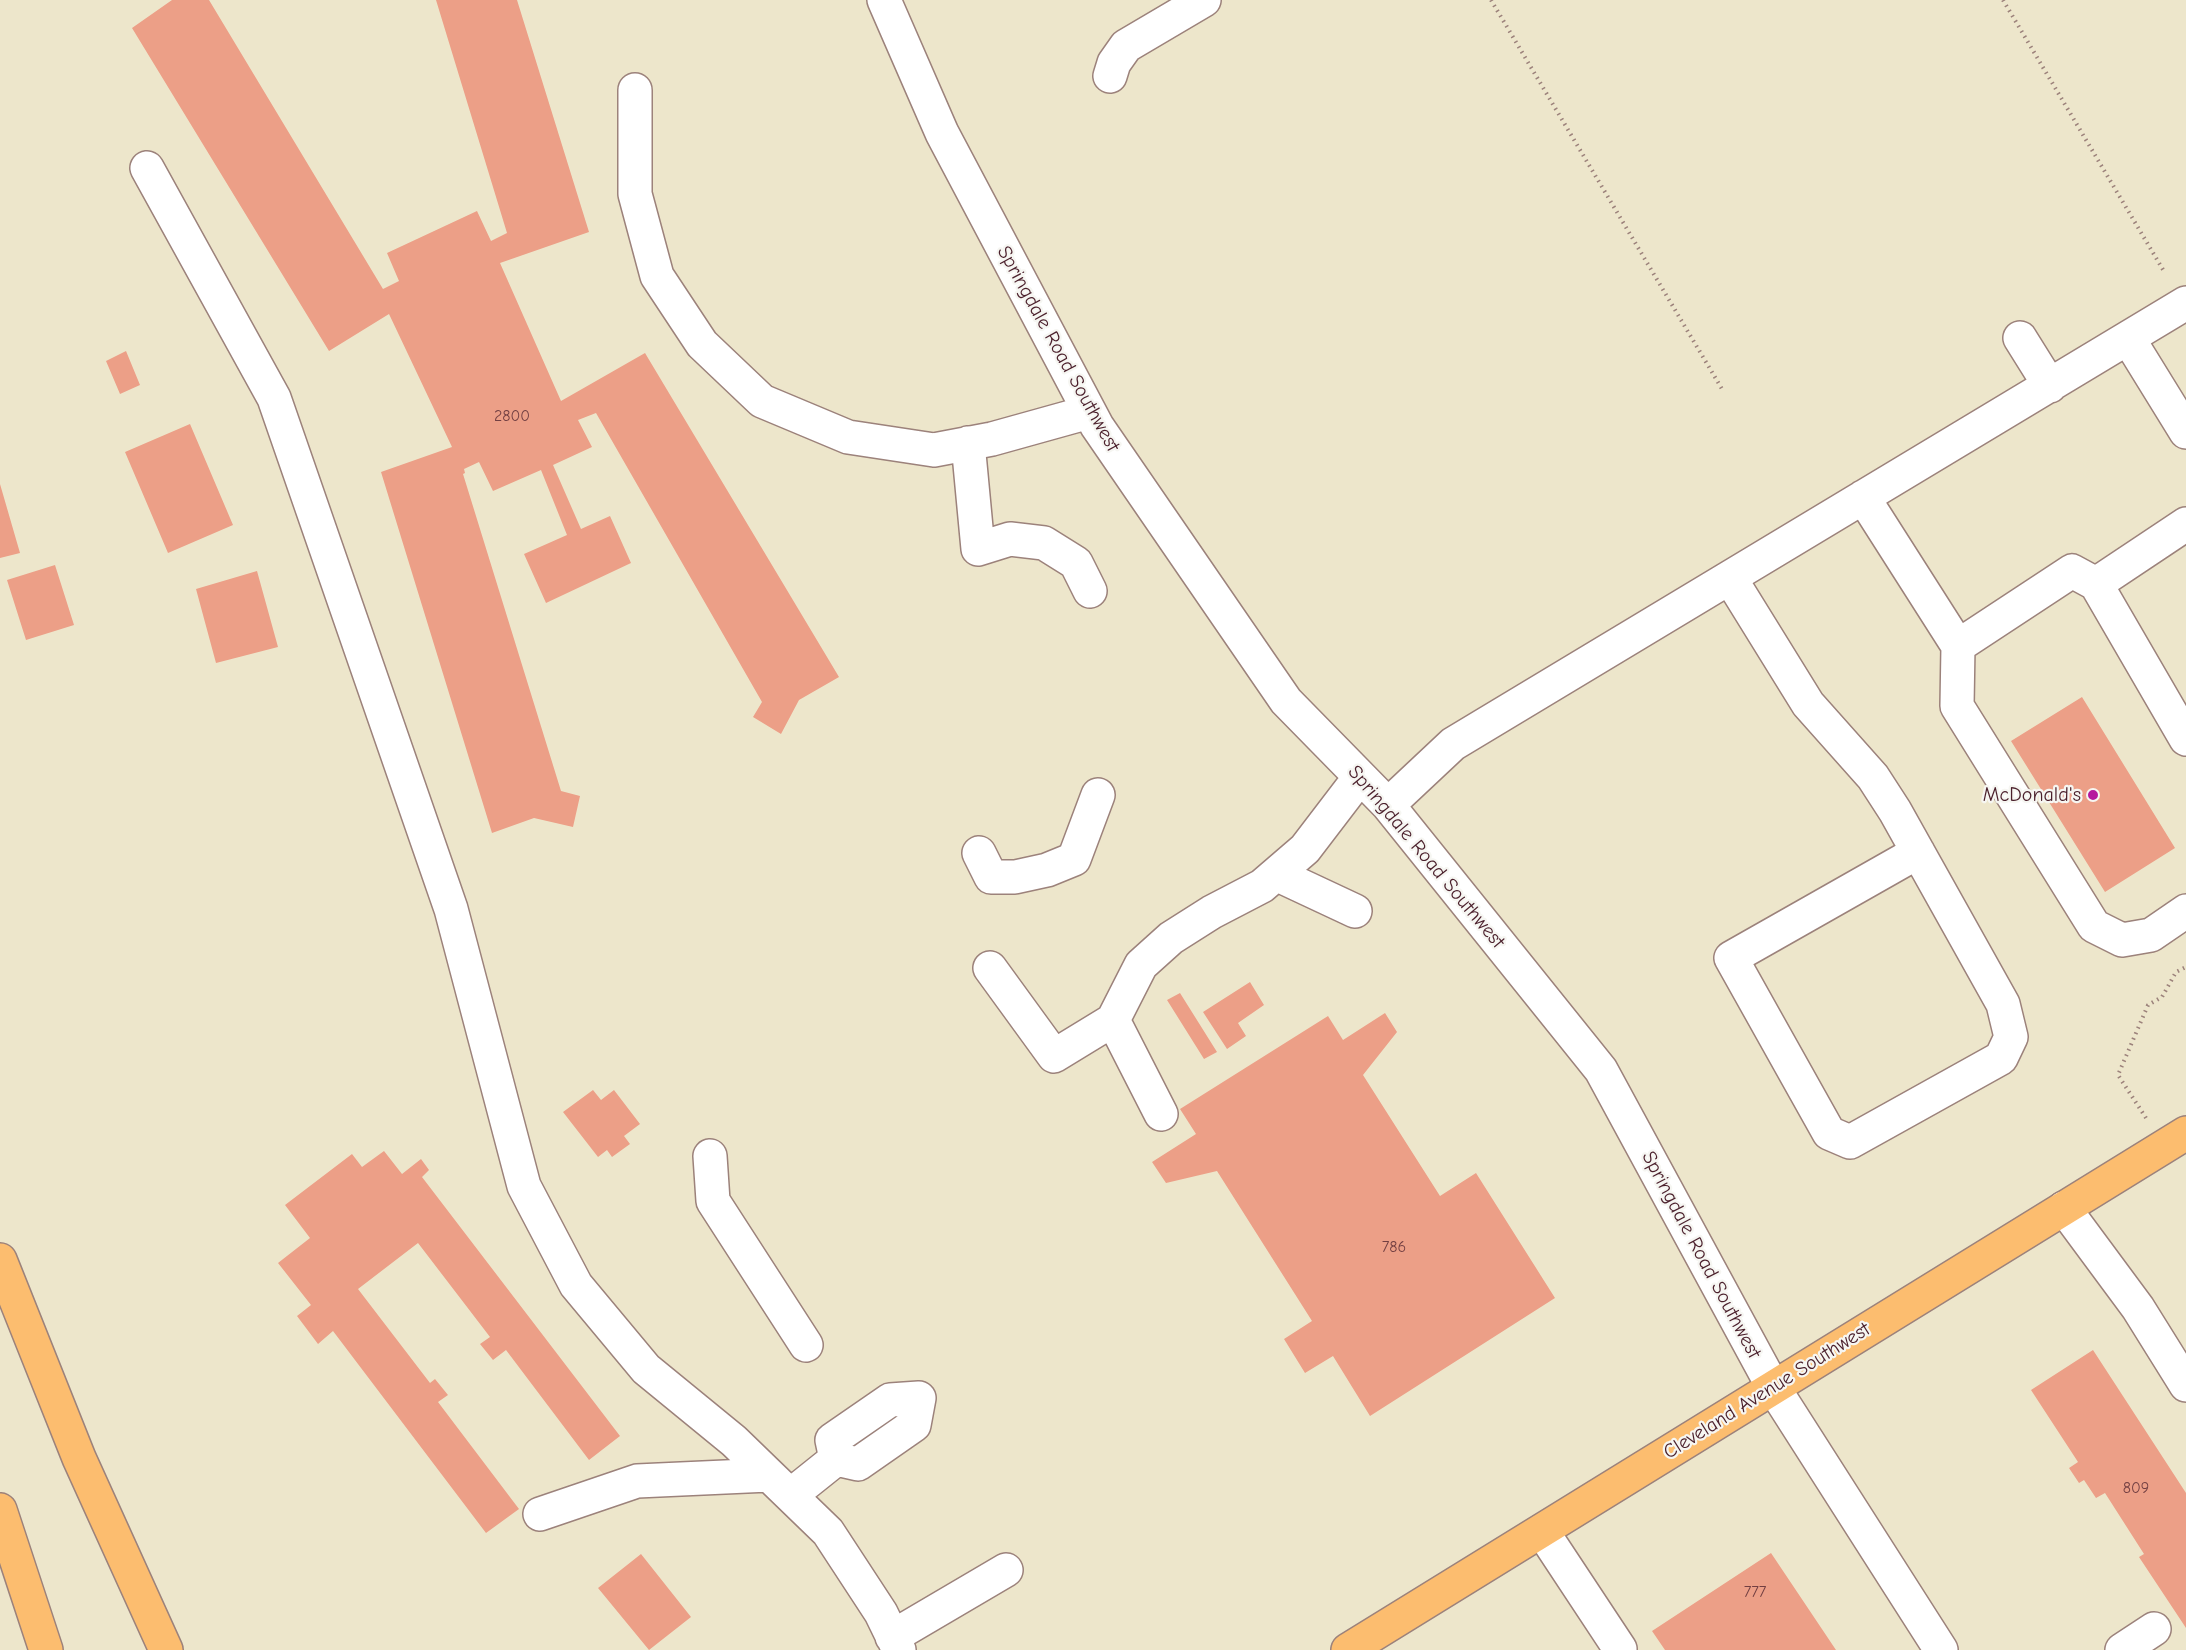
<!DOCTYPE html>
<style>
body{margin:0}
canvas{display:block;background:#ede6cb}
</style>
<canvas width="2186" height="1650"></canvas>
<script>
const c = document.querySelector('canvas').getContext('2d');
c.lineJoin = 'round';
function fillPath(path, color) {
  c.fillStyle = color;
  c.fill(path, 'evenodd');
}
function poly(rows) {
  const path = new Path2D();
  for (const r of rows) {
    path.moveTo(r[0], r[1]);
    for (let i = 2; i < r.length; i += 2) path.lineTo(r[i], r[i + 1]);
  }
  return path;
}
function strokePath(path, color, width, dash) {
  c.strokeStyle = color;
  c.lineWidth = width;
  c.lineCap = dash ? 'butt' : 'round';
  c.setLineDash(dash || []);
  c.stroke(path);
}
function label(font, color, halo, rows, align = 'center') {
  c.font = font + ' "Comic Neue",sans-serif';
  c.lineWidth = 4.5;
  c.setLineDash([]);
  c.textBaseline = 'middle';
  c.strokeStyle = halo;
  c.fillStyle = color;
  for (const [text, x, y, turn = 0] of rows) {
    c.save();
    c.translate(x, y);
    c.rotate((+turn || 0) * Math.PI / 180);
    c.textAlign = isNaN(turn) ? turn : align;
    if (halo) c.strokeText(text, 0, 0);
    c.fillText(text, 0, 0);
    c.restore();
  }
}
fillPath(poly([
 [172,0,209,0,383,289,399,281,387,253,477,211,491,241,507,233,436,0,517,0,589,232,500,263,561,401,645,353,839,677,799,700,781,734,753,717,762,702,596,413,578,420,592,447,553,465,581,529,610,516,631,563,546,603,524,554,567,535,541,470,493,491,479,462,464,469,465,473,463,474,561,791,580,796,573,827,534,818,492,833,381,472,452,447,389,314,329,351,132,28],
 [126,351,140,385,120,394,106,361],
 [190,424,233,525,168,553,125,452],
 [0,484,20,553,0,558],
 [55,565,74,625,26,640,7,580],
 [257,571,278,647,216,663,196,589],
 [2082,697,2175,848,2105,892,2011,741],
 [1250,982,1264,1005,1238,1023,1246,1036,1227,1049,1203,1012],
 [1180,993,1217,1052,1204,1059,1167,1000],
 [1385,1013,1397,1032,1363,1075,1440,1196,1476,1173,1555,1298,1370,1416,1333,1356,1305,1373,1284,1339,1312,1321,1217,1171,1166,1183,1152,1162,1196,1134,1180,1109,1328,1016,1343,1040],
 [593,1090,601,1100,614,1090,640,1124,624,1136,630,1144,612,1157,607,1150,598,1157,563,1112],
 [384,1151,402,1174,421,1159,429,1170,422,1177,620,1436,589,1460,506,1350,493,1360,480,1344,490,1337,418,1243,358,1289,430,1383,435,1379,448,1395,438,1402,519,1509,486,1533,333,1331,318,1344,297,1316,311,1305,278,1263,310,1238,285,1205,352,1154,362,1167],
 [2093,1350,2186,1493,2186,1628,2139,1557,2144,1554,2105,1493,2096,1498,2084,1480,2079,1483,2069,1468,2078,1462,2031,1390],
 [1771,1553,1836,1650,1665,1650,1652,1631],
 [641,1554,691,1617,649,1650,598,1588]
]), '#ec9f87');
const minor = poly([
 [884,0,942,133,1097,426,1286,701,1388,805,1601,1070,1773,1387,1941,1650],
 [1110,76,1114,63,1126,46,1204,0],
 [635,90,635,194,657,276,702,344,762,401,848,437,934,450,992,439,1089,412],
 [147,168,274,398,451,909,524,1186,576,1285,646,1369,734,1441,828,1532,881,1613,899,1650],
 [2020,338,2050,386],
 [2128,338,2186,432],
 [968,443,978,549,1010,539,1044,543,1076,563,1090,591],
 [1863,497,1958,646,1957,706,2094,926,2122,940,2151,935,2186,911],
 [1730,578,1808,704,1873,777,1895,811,2003,1004,2011,1037,2001,1058,1850,1142,1829,1133,1731,958,1918,852],
 [2096,584,2186,524],
 [1958,646,2072,571,2096,584,2186,739],
 [1388,805,1453,744,2186,303],
 [979,853,991,877,1015,877,1047,870,1074,859,1098,795],
 [1276,874,1355,911],
 [990,968,1054,1056,1113,1020,1141,965,1171,938,1212,912,1262,886,1305,849,1360,777],
 [1113,1020,1161,1114],
 [710,1156,713,1201,806,1345],
 [2064,1208,2138,1308,2186,1385],
 [791,1495,836,1459,858,1464,914,1425,919,1398,890,1400,832,1440,836,1459],
 [540,1514,637,1481,769,1475],
 [1542,1531,1620,1649],
 [892,1637,1006,1570],
 [2122,1650,2154,1629]
]);
const major = poly([
 [1348,1650,2186,1133]
]);
const highway = poly([
 [0,1260,79,1458,166,1650],
 [0,1510,46,1650]
]);
strokePath(minor, '#9c827b', 36);
strokePath(major, '#9c827b', 36);
strokePath(highway, '#9c827b', 36);
strokePath(poly([
 [1491,0,1722,389],
 [2003,0,2165,273],
 [2146,1118,2118,1075,2148,1005,2162,997,2176,972,2186,967]
]), '#9c827b', 4, [1.5, 4.5]);
strokePath(minor, '#fff', 33);
strokePath(major, '#fcbd6f', 33);
strokePath(highway, '#fcbd6f', 33);
for (const [x, y, r, color] of [
 [2093,795,6,"#b5179e"]
]) {
  const dot = new Path2D();
  dot.arc(x, y, r, 0, 2 * Math.PI);
  c.fillStyle = color;
  c.fill(dot);
  strokePath(dot, '#f6f6f2', 2);
}
label('16px', '#723f42', null, [
 ["2800",512,416],
 ["786",1394,1247],
 ["809",2136,1488],
 ["777",1755,1592]
]);
label('20px', '#4a1f2b', '#f6f6f2', [
 ["Springdale Road Southwest",1058,349,61],
 ["Springdale Road Southwest",1426,857,50],
 ["Springdale Road Southwest",1701,1255,62],
 ["Cleveland Avenue Southwest",1767,1391,-32]
]);
label('20px', '#4a1f2b', '#f6f6f2', [
 ["McDonald's",2081,795]
], 'right');
</script>
